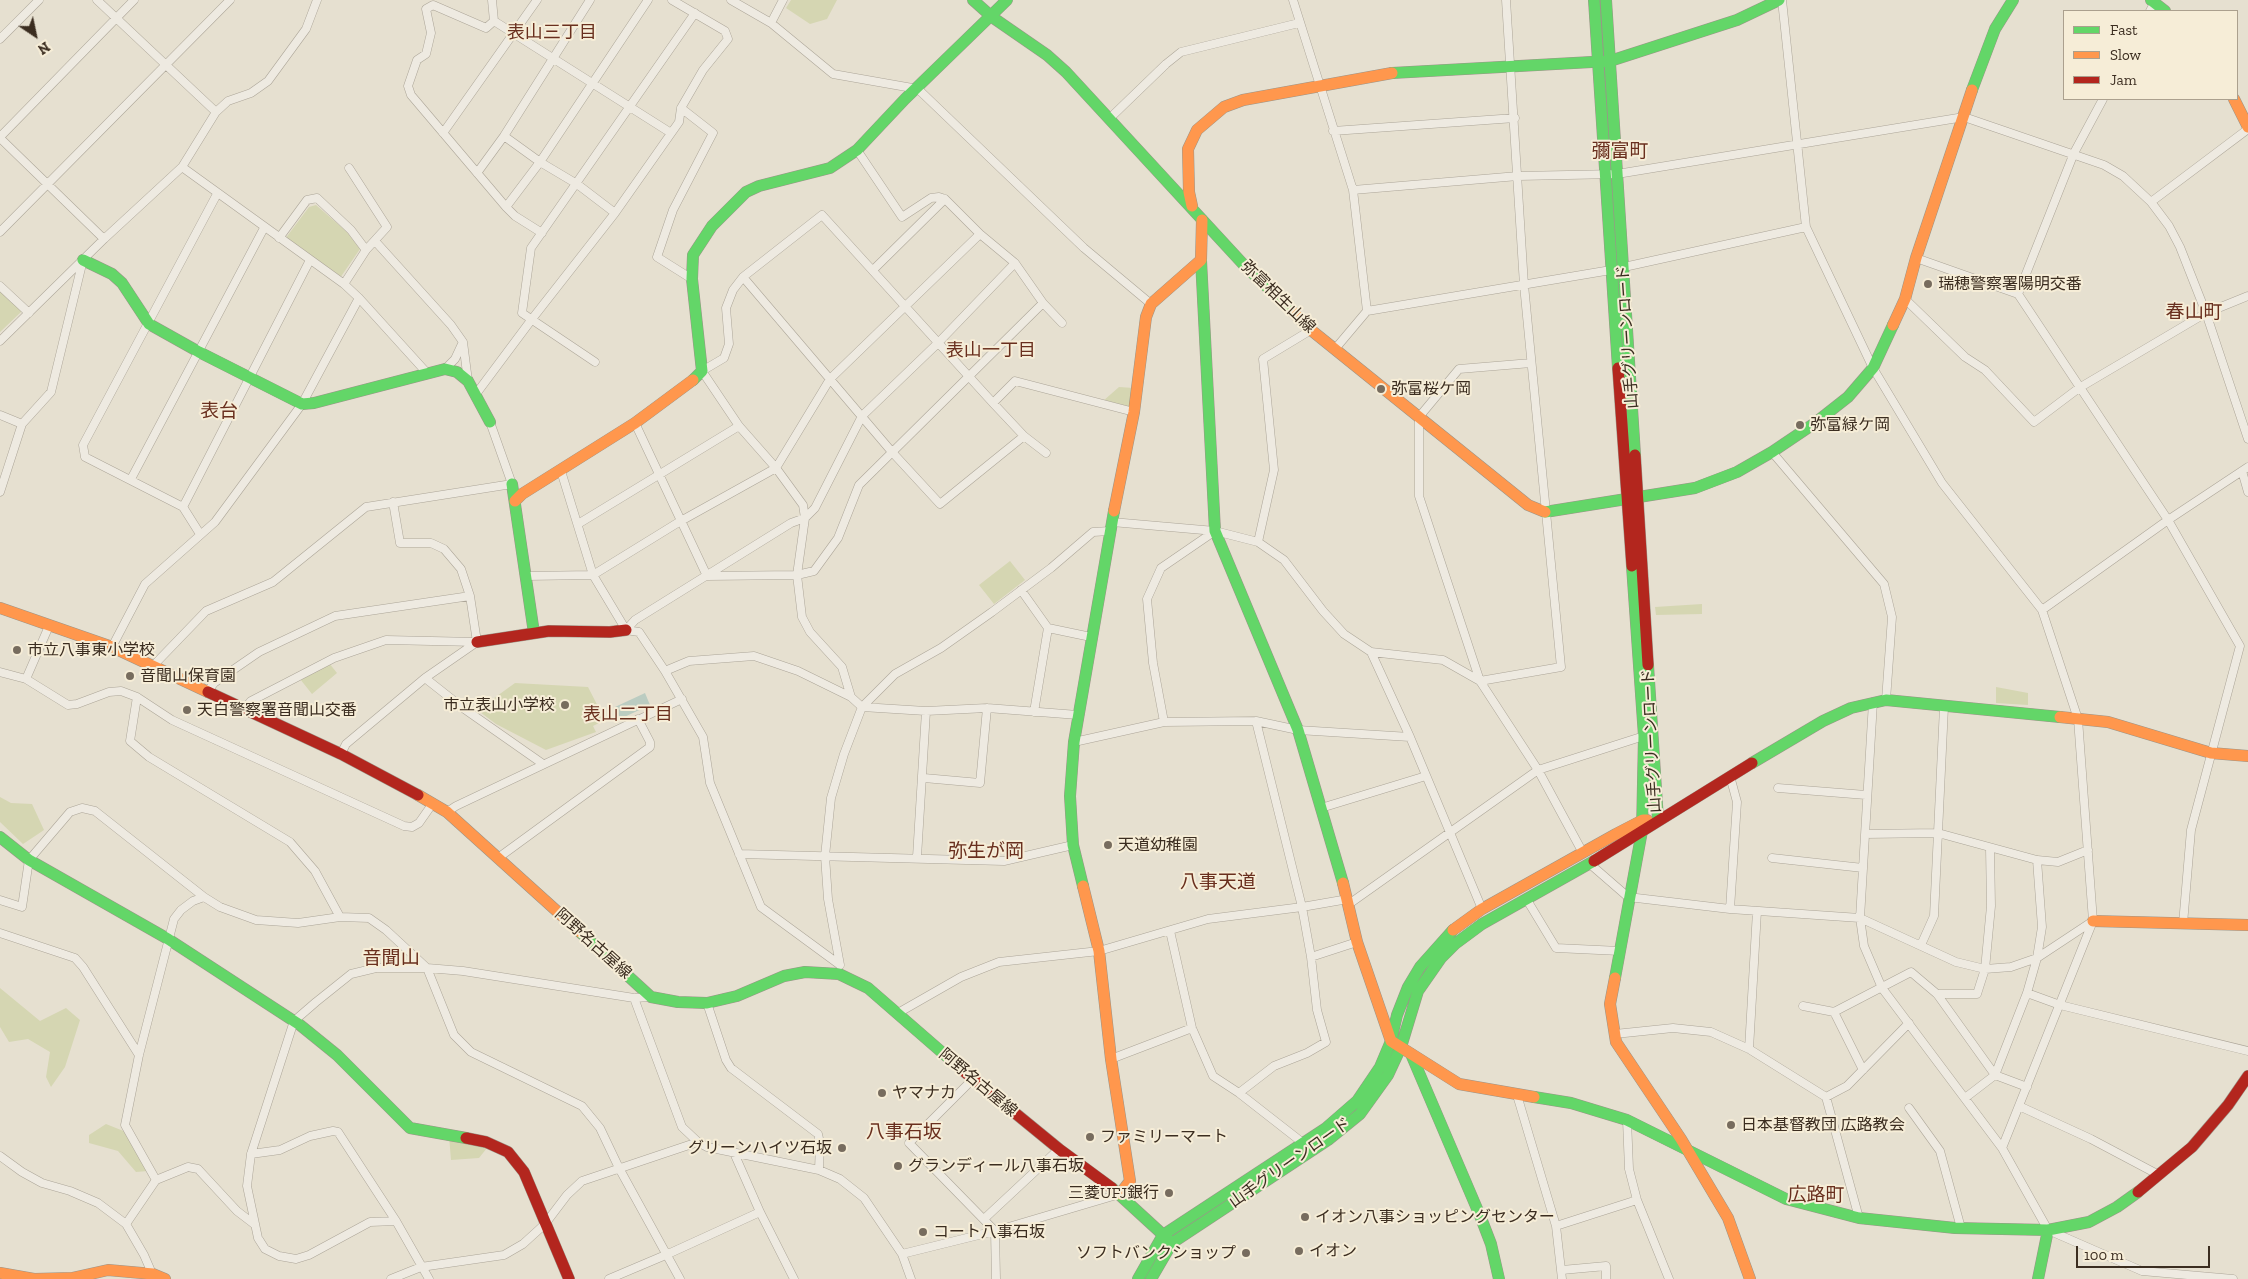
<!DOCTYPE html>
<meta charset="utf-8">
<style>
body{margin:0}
#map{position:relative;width:2248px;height:1279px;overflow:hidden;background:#e6e0d0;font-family:"Zilla Slab",serif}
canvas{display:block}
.legend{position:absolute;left:2063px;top:10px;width:175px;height:90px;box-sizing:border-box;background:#f6edd7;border:1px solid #aba08e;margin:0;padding:6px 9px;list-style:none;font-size:15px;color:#3b2d20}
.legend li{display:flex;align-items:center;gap:10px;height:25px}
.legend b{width:25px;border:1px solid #aba08e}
.north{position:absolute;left:10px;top:10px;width:50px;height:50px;-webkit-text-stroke:4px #f6edd7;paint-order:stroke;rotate:146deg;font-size:14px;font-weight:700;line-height:20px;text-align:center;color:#3b2d20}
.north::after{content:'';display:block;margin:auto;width:18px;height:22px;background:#3b2d20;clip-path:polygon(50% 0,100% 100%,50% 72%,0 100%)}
.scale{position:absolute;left:2076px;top:1246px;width:134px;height:22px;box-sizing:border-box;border:2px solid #3b2d20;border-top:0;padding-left:6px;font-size:15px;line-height:18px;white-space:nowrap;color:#3b2d20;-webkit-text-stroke:4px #f6edd7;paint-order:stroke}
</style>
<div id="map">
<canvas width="2248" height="1279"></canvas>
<ul class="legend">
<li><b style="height:6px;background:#63d668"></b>Fast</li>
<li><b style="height:6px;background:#ff974d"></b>Slow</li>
<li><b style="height:6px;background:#b3261e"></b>Jam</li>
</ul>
<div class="north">N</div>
<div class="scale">100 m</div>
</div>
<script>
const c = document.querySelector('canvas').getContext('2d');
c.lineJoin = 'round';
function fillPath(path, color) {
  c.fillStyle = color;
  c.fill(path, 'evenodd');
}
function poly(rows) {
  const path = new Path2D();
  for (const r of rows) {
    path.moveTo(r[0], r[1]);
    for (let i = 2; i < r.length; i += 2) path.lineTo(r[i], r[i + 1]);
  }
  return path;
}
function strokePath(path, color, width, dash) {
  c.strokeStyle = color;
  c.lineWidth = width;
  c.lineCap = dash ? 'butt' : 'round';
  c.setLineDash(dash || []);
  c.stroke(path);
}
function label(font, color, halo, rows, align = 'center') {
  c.font = font + ' "Zilla Slab","Noto Sans JP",serif';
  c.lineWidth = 4;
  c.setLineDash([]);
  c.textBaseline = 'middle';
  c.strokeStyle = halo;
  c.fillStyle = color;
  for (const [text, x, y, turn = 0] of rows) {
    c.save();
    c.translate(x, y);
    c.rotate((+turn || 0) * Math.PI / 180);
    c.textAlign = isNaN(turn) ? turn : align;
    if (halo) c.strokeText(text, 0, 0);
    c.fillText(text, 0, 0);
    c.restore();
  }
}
fillPath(poly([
 [791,0,837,0,827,19,810,24,786,8],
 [316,205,347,232,360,249,340,278,285,239,309,207],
 [0,289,21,310,21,312,0,332],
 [1119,387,1134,388,1131,409,1103,401],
 [1010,561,1025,580,994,604,979,585],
 [1702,604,1702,614,1656,615,1655,607],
 [329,663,337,673,312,694,300,679],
 [515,683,588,687,605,720,593,726,596,732,546,750,496,724,480,712,479,709],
 [1996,687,2028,693,2028,705,1996,703],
 [0,797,11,803,32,804,44,830,23,844,0,822],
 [0,988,40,1021,66,1008,80,1020,65,1067,51,1087,46,1077,50,1052,28,1039,9,1042,0,1027],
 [106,1124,136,1136,148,1171,136,1172,118,1151,89,1143,89,1135],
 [449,1136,487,1148,479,1158,451,1160]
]), '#d5d6b2');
fillPath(poly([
 [645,693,650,705,620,719,615,707]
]), '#bbccc1');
const street = poly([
 [97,0,216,112],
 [492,0,494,21],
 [731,0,771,23,833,74,918,89,1084,248,1151,304],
 [1293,0,1353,190,1367,311],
 [1782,0,1806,227,1873,368,1942,483,2042,610,2078,719,2093,921,2002,1148,2048,1230,2142,1271,2233,1279],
 [2150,11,2156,0],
 [771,23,783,0],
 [0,39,39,0],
 [681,108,713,133,673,210,657,257,692,279],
 [1109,119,1166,64,1181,52,1299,23],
 [1333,131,1515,118],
 [443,133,537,0],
 [504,136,540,162,577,184,615,213],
 [0,137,134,0],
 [0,138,104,239],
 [857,150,902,217,931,198,939,197,945,199,980,234,1015,263,1043,303,1062,323],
 [182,167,344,284,359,298,427,373],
 [477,173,504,136,590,0],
 [1353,190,1518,176,1617,174,1964,117,2104,165,2123,176,2151,202,2169,226,2180,247,2206,313,2248,439],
 [2151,202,2248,129],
 [506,207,540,162,648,0],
 [0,232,230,0],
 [542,233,515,216,506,207,411,95,408,86,417,60,426,54,431,33,426,9,433,5,486,28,494,21,671,133],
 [279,238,307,200,317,198,351,230,366,250],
 [375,241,451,325,463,342,468,381],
 [1916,258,2018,294,2168,520,2240,646,2191,830,2183,924],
 [1624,267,1806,227],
 [873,270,945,199],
 [743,277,892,452,940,504,1024,436],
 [344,284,366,250,387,227,349,168],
 [0,286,29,313],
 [2018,294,2074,153,2103,99],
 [1905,299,1965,357,1985,370,2034,422,2079,388,2206,313,2248,296],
 [0,341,104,239,182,167,216,112,228,101,251,93,268,81,306,29,317,0],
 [1335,349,1367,311,1611,270],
 [595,362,522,313,531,248,695,13],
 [1531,363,1459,369,1419,417,1419,496,1480,681,1538,770,1583,853],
 [445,369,455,359,462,344],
 [476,394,532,319,615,213,679,122,681,108,703,70,728,39,725,31,672,0],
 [993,403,1015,381,1134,412],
 [0,415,22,424],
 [635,423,707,576,797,575,814,571,838,538,859,485,1043,303],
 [1772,452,1884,584,1892,617,1886,700],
 [561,471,593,575,626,630,639,632,665,671,703,737,710,783,761,907,840,965],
 [2242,471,2248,492],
 [131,479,264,228],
 [0,492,22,424,51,392,83,260],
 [393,502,400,543,431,543,444,549,461,569,470,596,477,642],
 [183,507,310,260],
 [1112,522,1215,531,1258,542,1284,560,1323,611,1344,634,1371,652,1443,660,1480,681,1561,667,1524,285,1506,0],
 [578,524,739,426],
 [200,534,183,507,85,457,83,445,217,194],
 [1258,542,1274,470,1263,359,1311,330],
 [526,576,593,575,679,522,776,468,830,379,980,234],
 [1021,590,1048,628,1091,637],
 [2042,610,2168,520,2248,467],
 [626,630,635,620,791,523,805,518,815,508,862,416,938,343,1015,263],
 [112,647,145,584,215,522,302,404,359,298],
 [1371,652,1410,737],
 [152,667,206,611,273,582,366,507,512,484,490,422],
 [665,671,689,661,754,656,798,671,851,697,862,707,926,711,987,708,1078,715],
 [0,672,26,679,68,705,77,704,109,692,121,691,137,697,172,720,404,826,412,827,419,823,433,803],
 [425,678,463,708,543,764],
 [26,679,49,626],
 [208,691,214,683,259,652,335,616,470,596],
 [137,697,130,741,149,757,290,842,315,871,340,917],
 [851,697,842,667,810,632,802,617,797,575,805,518,803,505,776,468,739,426,702,371,724,358,729,344,726,308,733,290,743,277,822,215,993,403,1024,436,1046,453],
 [1873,702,1860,918,1864,946,1882,988,2002,1148],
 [244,709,251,701,334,658,386,640,477,642],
 [1034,712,1048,628],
 [1164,722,1153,663,1147,599,1161,568,1215,531],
 [1074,742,1164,722,1256,721,1298,730,1410,737,1482,909],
 [341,754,346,744,425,678,477,642],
 [924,778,980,783,987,708],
 [1778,788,1866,795],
 [1321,808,1426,776],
 [447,812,456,806,682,699],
 [1865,834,1938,833,2037,860,2058,862,2088,850],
 [739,854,1004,861,1073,845],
 [917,857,926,711],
 [498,858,650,747,650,742,638,719],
 [1772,858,1863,868],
 [1590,864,1628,897,1730,909,1860,918,1956,962,1985,969,2011,967,2037,958,2093,921],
 [0,900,22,907,29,860,70,812,82,808,95,811,204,897,220,907,256,920,298,923,340,917,369,918,386,930,427,968,454,1035,471,1052,582,1106,600,1128,619,1168,680,1279],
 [1527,900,1556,948,1620,951],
 [1349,904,1538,770,1644,736],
 [1730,909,1737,802,1730,776],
 [1170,931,1192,1028,1213,1076,1239,1093,1303,1143],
 [0,933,75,958,83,967,139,1055],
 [1921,945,1934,916,1944,707],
 [1311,957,1357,942],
 [840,965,828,899,825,856,831,798,844,754,862,707,895,674,941,648,992,612,1051,568,1093,532,1110,531],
 [2027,993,2060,1005,2248,1051],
 [1937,994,1977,994,1985,969,1991,906,1990,848],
 [634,998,682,1127,698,1142,707,1147,819,1170,840,1179,864,1198,902,1254,911,1279],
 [707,1003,726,1060,731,1068,818,1134,820,1143,819,1170],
 [1803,1006,1834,1012,1911,972,1937,994,1995,1075,2027,1087],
 [1834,1012,1863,1070],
 [898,1013,961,977,999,962,1099,951,1208,919,1302,907,1348,899],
 [1615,1034,1673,1028,1711,1032,1749,1049,1826,1097,1859,1218],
 [1749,1049,1757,911],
 [1111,1059,1192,1028],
 [973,1079,909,1143,995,1231,996,1279],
 [1239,1093,1274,1066,1307,1053,1326,1042,1317,1010,1311,957,1302,907,1256,721],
 [1517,1095,1556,1226,1562,1279],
 [1826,1097,1847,1086,1909,1023],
 [1965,1098,1995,1075,2027,993,2037,958,2042,927,2037,860],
 [2019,1106,2091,1139,2159,1175],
 [1909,1108,1940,1151,1961,1228],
 [1627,1120,1629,1169,1637,1200,1669,1279],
 [734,1153,760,1212,794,1279],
 [251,1154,280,1150,310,1136,333,1131,338,1132,396,1221,429,1279],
 [0,1156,22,1172,42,1183,70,1191,98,1203,126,1224,144,1255,154,1278],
 [156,1180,188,1167,198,1169,237,1211,254,1224],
 [984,1219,1059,1149],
 [396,1221,370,1222,309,1255,296,1259,279,1256,265,1249,258,1238,247,1186,251,1154,294,1021,316,1002,351,974,376,968,427,968,463,971,634,998,651,997],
 [126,1224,156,1180,125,1125,139,1055,174,919,181,910,193,901,204,897],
 [1556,1226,1637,1200],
 [902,1254,995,1231,1120,1194],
 [1562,1270,1606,1266,1606,1279],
 [391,1279,421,1267,504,1255,523,1244,545,1224,567,1195,582,1181,698,1142],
 [609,1279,668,1254,760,1212]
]);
const fast = poly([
 [973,0,992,17,1047,55,1066,72,1243,264,1293,312],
 [1594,0,1618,368],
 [1606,0,1635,455],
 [2151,0,2165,11],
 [1392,73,1610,61,1737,20,1779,0],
 [1972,90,1995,29,2013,0],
 [83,260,112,274,122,283,149,324,199,352,302,404,314,403,445,369,457,372,468,381,490,422],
 [1201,260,1215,531,1298,730,1343,883],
 [693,380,702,371,692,279,693,255,712,226,746,192,759,186,830,168,857,150,905,99,1007,0],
 [512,484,534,633],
 [1545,512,1695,488,1737,472,1772,452,1815,423,1848,397,1873,368,1893,325],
 [1648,665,1658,820],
 [1752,763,1823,721,1851,708,1886,700,2060,717],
 [0,837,29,860,168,939,300,1025,337,1055,410,1128,466,1138],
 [1083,886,1073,845,1070,796,1074,742,1114,511],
 [580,932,651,997,678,1002,707,1003,737,996,784,976,805,972,839,974,868,988,960,1068],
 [1615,978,1642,831,1644,736,1632,566],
 [1411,1054,1481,1218,1491,1244,1499,1279],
 [1534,1097,1571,1103,1627,1120,1786,1199,1859,1218,1955,1228,2048,1230,2089,1222,2117,1207,2138,1192],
 [1112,1188,1172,1243],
 [1138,1279,1163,1235,1326,1128,1357,1101,1380,1067,1391,1041,1397,1015,1408,987,1420,967,1453,930],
 [1151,1279,1172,1243,1328,1140,1360,1114,1388,1075,1401,1047,1418,991,1441,958,1455,944,1482,924,1594,861],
 [2038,1279,2048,1230]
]);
const slow = poly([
 [2234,99,2248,127],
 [1192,206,1189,192,1188,149,1197,130,1224,107,1243,100,1392,73],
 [1293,312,1311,330,1528,505,1545,512],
 [1893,325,1905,299,1916,258,1972,90],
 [515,501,522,494,635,423,693,380],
 [1114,511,1134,412,1146,317,1151,304,1201,260,1202,220],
 [0,608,112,647,208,692],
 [2060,717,2108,722,2211,753,2248,756],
 [418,795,447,812,580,932],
 [1343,883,1357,942,1391,1041,1459,1084,1534,1097],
 [1083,886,1099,951,1111,1059,1130,1181,1120,1194],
 [2093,921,2248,925],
 [1453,930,1482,909,1616,834,1643,820,1647,820],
 [1615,978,1610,1004,1616,1042,1681,1139,1728,1218,1750,1279],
 [0,1273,34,1279,72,1278,108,1270,153,1274,165,1279]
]);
const jam = poly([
 [1618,368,1632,566],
 [1635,455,1648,665],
 [477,642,549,631,610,632,626,630],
 [208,692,341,754,418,795],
 [1594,861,1752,763],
 [960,1068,1059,1149,1112,1188],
 [466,1138,486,1142,508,1152,524,1172,569,1279],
 [2138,1192,2192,1147,2228,1105,2248,1076]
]);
strokePath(street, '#aca598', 9);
strokePath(fast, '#9b9488', 12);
strokePath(slow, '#9b9488', 12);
strokePath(jam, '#9b9488', 12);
strokePath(street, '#eeeae1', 8);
strokePath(fast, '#63d668', 11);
strokePath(slow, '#ff974d', 11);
strokePath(jam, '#b3261e', 11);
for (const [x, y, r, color] of [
 [1928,284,5,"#776c5e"],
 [1381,389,5,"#776c5e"],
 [1800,425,5,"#776c5e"],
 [17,650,5,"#776c5e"],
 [130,676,5,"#776c5e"],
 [565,705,5,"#776c5e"],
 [187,710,5,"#776c5e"],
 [1108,845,5,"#776c5e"],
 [882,1093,5,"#776c5e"],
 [1731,1125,5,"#776c5e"],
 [1090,1137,5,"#776c5e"],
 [842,1148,5,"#776c5e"],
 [898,1166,5,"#776c5e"],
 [1169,1193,5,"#776c5e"],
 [1305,1217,5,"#776c5e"],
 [923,1232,5,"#776c5e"],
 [1299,1251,5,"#776c5e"],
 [1246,1253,5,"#776c5e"]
]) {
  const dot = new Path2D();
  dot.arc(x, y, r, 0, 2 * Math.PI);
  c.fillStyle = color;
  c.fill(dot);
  strokePath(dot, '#f6edd7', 2);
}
label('16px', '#3b2d20', '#f6edd7', [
 ["瑞穂警察署陽明交番",1938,284],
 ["弥富桜ケ岡",1391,389],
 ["弥富緑ケ岡",1810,425],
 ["市立八事東小学校",27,650],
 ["音聞山保育園",140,676],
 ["市立表山小学校",555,705,"right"],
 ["天白警察署音聞山交番",197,710],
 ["天道幼稚園",1118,845],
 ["ヤマナカ",892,1093],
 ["日本基督教団 広路教会",1741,1125],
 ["ファミリーマート",1100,1137],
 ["グリーンハイツ石坂",832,1148,"right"],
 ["グランディール八事石坂",908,1166],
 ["三菱UFJ銀行",1159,1193,"right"],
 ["イオン八事ショッピングセンター",1315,1217],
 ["コート八事石坂",933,1232],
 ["イオン",1309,1251],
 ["ソフトバンクショップ",1236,1253,"right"]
], 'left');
label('16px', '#3b2d20', '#f6edd7', [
 ["弥富相生山線",1278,297,44],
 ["山手グリーンロード",1628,337,-94],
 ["山手グリーンロード",1652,741,-93],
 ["阿野名古屋線",593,944,42],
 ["阿野名古屋線",978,1083,40],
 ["山手グリーンロード",1290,1163,-35]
]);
label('18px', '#692f1e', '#f6edd7', [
 ["表山三丁目",552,33],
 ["表山一丁目",991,351],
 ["表山二丁目",628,715]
]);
label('19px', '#692f1e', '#f6edd7', [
 ["彌富町",1620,152],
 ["春山町",2194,313],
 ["表台",219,412],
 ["弥生が岡",986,852],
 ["八事天道",1218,883],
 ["音聞山",391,959],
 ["八事石坂",904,1133],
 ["広路町",1816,1196]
]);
</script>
